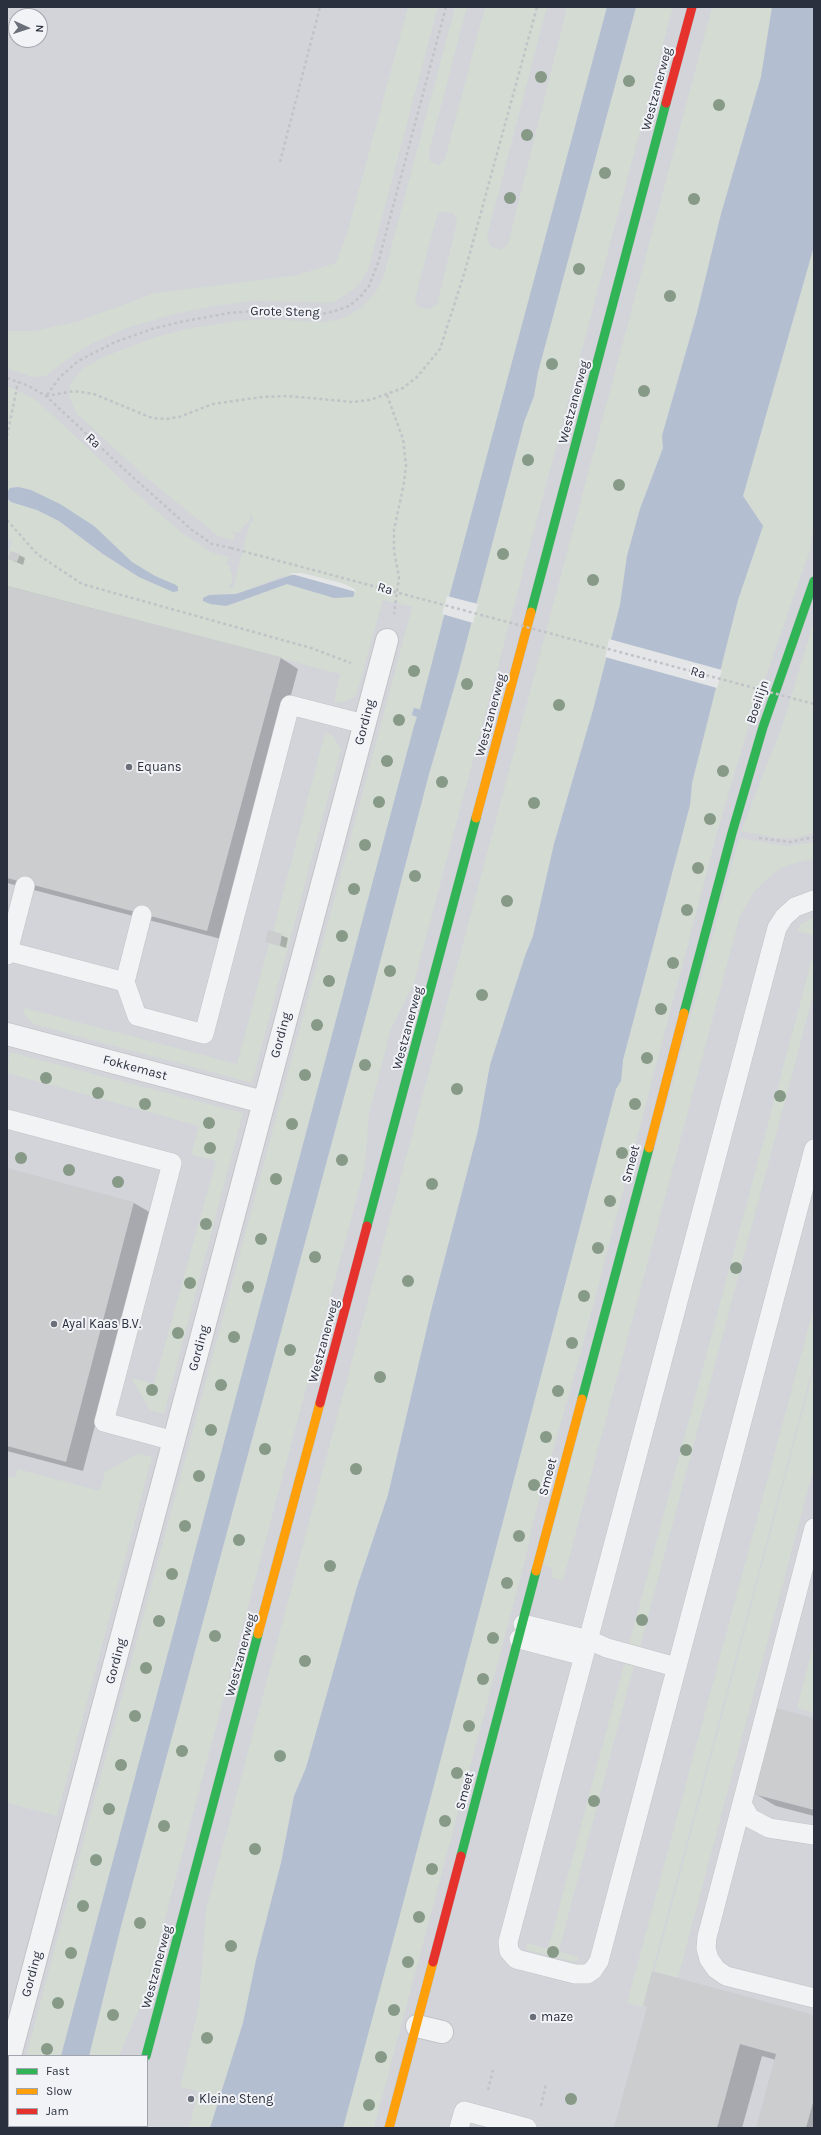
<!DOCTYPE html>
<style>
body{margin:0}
#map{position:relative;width:821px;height:2135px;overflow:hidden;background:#e3e5e7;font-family:Karla,sans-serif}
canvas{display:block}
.frame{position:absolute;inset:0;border:8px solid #2b303f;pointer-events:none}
.legend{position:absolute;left:8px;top:2055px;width:140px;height:72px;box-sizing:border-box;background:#f1f3f6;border:1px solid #a2a5ad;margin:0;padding:5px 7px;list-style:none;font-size:12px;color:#2b303f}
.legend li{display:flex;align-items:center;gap:8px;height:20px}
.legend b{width:20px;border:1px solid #a2a5ad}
.north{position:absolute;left:8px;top:8px;width:40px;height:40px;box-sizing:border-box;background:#f1f3f6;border:1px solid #a2a5ad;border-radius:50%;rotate:93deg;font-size:11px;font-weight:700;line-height:16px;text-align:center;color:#2b303f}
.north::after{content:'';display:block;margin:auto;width:14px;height:18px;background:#6b6f7a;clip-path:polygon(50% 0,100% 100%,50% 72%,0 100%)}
</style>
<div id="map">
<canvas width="821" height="2135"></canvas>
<div class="frame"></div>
<ul class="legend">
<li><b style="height:5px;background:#30b455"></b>Fast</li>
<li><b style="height:5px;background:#ff9f0a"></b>Slow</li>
<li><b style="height:5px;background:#e5322d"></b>Jam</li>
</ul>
<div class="north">N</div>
</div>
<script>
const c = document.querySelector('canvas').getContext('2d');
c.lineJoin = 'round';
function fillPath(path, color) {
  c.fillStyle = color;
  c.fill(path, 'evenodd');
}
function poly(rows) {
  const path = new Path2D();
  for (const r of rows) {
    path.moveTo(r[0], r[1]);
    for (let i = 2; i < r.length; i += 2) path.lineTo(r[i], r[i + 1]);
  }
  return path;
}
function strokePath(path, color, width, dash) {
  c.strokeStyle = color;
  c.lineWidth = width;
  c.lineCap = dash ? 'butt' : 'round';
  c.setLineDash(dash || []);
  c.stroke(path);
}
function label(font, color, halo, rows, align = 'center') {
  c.font = font + ' Karla,sans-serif';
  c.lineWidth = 4;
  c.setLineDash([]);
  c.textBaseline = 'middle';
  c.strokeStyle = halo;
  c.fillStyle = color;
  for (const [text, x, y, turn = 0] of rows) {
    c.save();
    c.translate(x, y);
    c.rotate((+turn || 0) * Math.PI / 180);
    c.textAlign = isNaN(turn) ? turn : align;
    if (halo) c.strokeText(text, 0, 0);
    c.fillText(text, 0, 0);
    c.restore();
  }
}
fillPath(poly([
 [7,7,814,7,814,2128,7,2128],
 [16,16,40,16,40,40,16,40],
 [9,2056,147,2056,147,2126,9,2126]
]), '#d2d4da');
fillPath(poly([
 [408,7,438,7,368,270,360,283,354,289,333,303,255,301,214,306,175,314,127,328,95,342,76,353,47,375,39,377,29,376,7,368,7,331,35,331,79,321,155,293,297,275,336,263,348,230],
 [455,7,467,7,429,152,430,161,438,165,445,159,485,7,547,7,487,237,490,246,501,250,508,244,567,7,607,7,420,709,413,707,411,715,417,717,61,2056,26,2056,412,607,383,600,356,696,343,703,334,702,340,674,7,587,7,554,12,541,7,539,7,495,11,502,37,510,59,521,103,554,139,577,176,585,155,576,132,562,94,526,60,504,24,488,18,487,8,491,7,494,7,386,33,398,44,407,136,493,181,532,211,552,229,557,227,564,217,562,229,565,233,580,228,588,233,588,250,522,253,522,252,515,250,515,250,520,238,533,226,530,235,534,233,540,218,536,143,475,76,413,69,397,70,384,82,369,103,357,153,338,186,329,235,321,264,319,322,322,341,319,361,308,375,293,383,278],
 [444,212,454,213,457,222,437,304,430,309,418,307,415,300,436,219,438,214],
 [284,576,334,598,287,584,233,604,209,595,236,594],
 [636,7,673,7,414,983,391,1029,369,1114,365,1167,144,1998,119,2056,89,2056,121,1926,368,1008,429,774,458,674,524,422,534,396,538,372],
 [712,7,772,7,761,77,721,214,697,313,662,436,663,448,640,509,627,556,620,605,593,710,554,844,533,936,525,956,490,1065,478,1131,431,1311,388,1495,357,1587,306,1768,294,1796,281,1863,256,1960,251,1992,235,2050,210,2128,189,2128,198,2091,181,2087,181,2083,199,2005,206,1909],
 [814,246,814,522,810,550,749,725,719,826,582,1348,536,1511,525,1561,374,2128,343,2128,616,1089,621,1077,623,1060,690,805,692,783,738,600,763,526,743,496],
 [814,621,814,833,795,838,777,838,741,831,782,726],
 [325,732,333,736,341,749,252,1083,33,1024,23,1013,25,1008,237,1064,269,943,280,945,282,934,273,931],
 [739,838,786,846,814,842,814,859,798,862,781,868,767,879,754,892,740,916,563,1581,551,1577,553,1568,542,1565],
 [814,917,814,936,797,931,801,924],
 [814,951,814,992,640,1647,629,1644],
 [10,1052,243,1113,164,1414,150,1410,131,1378,154,1384,216,1161,191,1155,199,1126,7,1073],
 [814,1306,814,1363,643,2007,627,2003],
 [814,1368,814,1467,678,1978,654,1972],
 [139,1453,152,1457,57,1816,7,1803,7,1476,15,1478,18,1469,100,1491,105,1472],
 [814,1642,814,1713,797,1708],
 [624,1664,634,1666,559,1951,578,1957,578,1961,575,1962,527,1950,526,1947,528,1943,548,1949],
 [9,2119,9,2126,42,2126,41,2128,7,2128]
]), '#d3dbd3');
fillPath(poly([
 [607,7,636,7,538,372,534,396,524,422,458,674,429,774,368,1008,121,1926,89,2056,61,2056,414,726,417,717,420,718,412,715,414,708,422,710,420,709,444,616],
 [772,7,814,7,814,246,743,496,763,526,738,600,692,783,690,805,623,1060,621,1081,616,1089,401,1911,343,2128,210,2128,243,2023,256,1960,281,1863,294,1796,306,1768,357,1587,388,1495,431,1311,478,1131,490,1065,525,956,533,936,554,844,593,710,620,605,627,556,640,509,663,448,662,436,697,313,721,214,761,77],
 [18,487,31,490,60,504,94,526,132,562,155,576,176,585,178,587,178,591,173,592,139,577,103,554,59,521,37,510,11,502,8,499,8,491,10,488],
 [292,575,302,575,354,590,354,595,353,597,334,598,287,584,226,606,210,604,203,601,203,598,209,595,236,594],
 [42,2126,72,2126,71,2128,41,2128]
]), '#b3bed0');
fillPath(poly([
 [288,573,302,573,342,583,355,589,356,592],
 [447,596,478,604,473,623,442,614],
 [609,639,722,670,717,688,605,657]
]), '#e3e5e7');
fillPath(poly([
 [19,555,25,558,23,565,9,559],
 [7,586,281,658,298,669,225,940,7,883],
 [269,931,288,938,286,948,266,941],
 [7,1169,134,1203,151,1213,83,1471,7,1451],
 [814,1719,814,1816,776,1806,754,1793],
 [648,2007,814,2016,814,2128,757,2128,776,2060,762,2056,742,2128,615,2128]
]), '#0003');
fillPath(poly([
 [10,551,20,554,17,562,8,559],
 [7,586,281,657,207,931,7,878],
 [268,930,282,934,280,946,265,942],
 [7,1168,134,1202,66,1462,7,1446],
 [776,1708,814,1718,814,1810,753,1794],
 [652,1971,814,2015,814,2099,806,2128,756,2128,776,2054,740,2044,717,2128,614,2128,647,2007,643,2006]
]), '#cbcdcf');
const lane = poly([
 [814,900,795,907,784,917,777,928,508,1942,509,1951,516,1959,575,1974,587,1974,593,1970,599,1961,814,1149],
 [142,915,125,982,137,1016,204,1034,290,705,364,724],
 [7,951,125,982],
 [7,955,25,886],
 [7,1119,172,1163,104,1422,174,1441],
 [814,1528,707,1937,706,1948,709,1959,716,1969,726,1976,814,1998],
 [523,1624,589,1640,607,1648,676,1667],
 [519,1639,584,1656],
 [742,1804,750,1818,769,1828,814,1835],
 [459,2128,464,2111,527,2128]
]);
const street = poly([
 [7,1034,263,1102],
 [417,2026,442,2032],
 [10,2056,387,640]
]);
const fast = poly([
 [531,612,666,103],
 [684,1013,732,833,763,727,814,581],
 [367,1226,476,818],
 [582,1399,649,1148],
 [461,1856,536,1571],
 [146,2056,258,1634]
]);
const slow = poly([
 [476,818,531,612],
 [649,1148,684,1013],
 [536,1571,582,1399],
 [258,1634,320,1403],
 [128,2126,128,2128],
 [389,2128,433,1962]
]);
const jam = poly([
 [666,103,692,7],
 [320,1403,367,1226],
 [433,1962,461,1856]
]);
strokePath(lane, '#c1c3c5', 20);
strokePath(street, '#c1c3c5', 24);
strokePath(fast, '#c1c3c5', 10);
strokePath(slow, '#c1c3c5', 10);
strokePath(jam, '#c1c3c5', 10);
strokePath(poly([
 [280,162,320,7],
 [7,378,29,386,46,396,127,472,192,530,212,544,231,548],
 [47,395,60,377,78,361,115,342,152,329,180,322,229,313,254,311,322,314,335,311,349,306,360,297,369,286,378,263,446,7],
 [387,395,403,439,406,465,404,483,394,530,394,551,399,577,394,614],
 [46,396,74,391,94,394,152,418,166,419,179,417,213,404,262,397,288,396,353,402,370,400,403,388,417,377,440,349,465,271,537,7],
 [7,436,18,382],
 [7,520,37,554,82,584,311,648,351,663],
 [759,838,790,842,814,837],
 [488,2090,493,2070],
 [541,2106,546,2084]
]), '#c2c3c7', 2.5, [3, 3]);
strokePath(lane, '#f2f3f4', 19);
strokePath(street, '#f2f3f4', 22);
strokePath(fast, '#30b455', 9);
strokePath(slow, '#ff9f0a', 9);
strokePath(jam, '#e5322d', 9);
strokePath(poly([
 [231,548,814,704]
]), '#c2c3c7', 2.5, [3, 3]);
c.fillStyle = '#879987';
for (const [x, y] of [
 [541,77],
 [629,81],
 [719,105],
 [527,135],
 [605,173],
 [510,198],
 [694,199],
 [579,269],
 [670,296],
 [552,364],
 [644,391],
 [528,460],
 [619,485],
 [503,554],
 [593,580],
 [414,671],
 [467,684],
 [559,705],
 [399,720],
 [387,761],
 [723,771],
 [442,782],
 [379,802],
 [534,803],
 [710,819],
 [365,845],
 [698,868],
 [415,876],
 [354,889],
 [507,901],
 [687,910],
 [342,936],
 [673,963],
 [390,971],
 [329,981],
 [482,995],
 [661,1009],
 [317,1025],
 [647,1058],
 [365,1065],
 [305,1075],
 [46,1078],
 [457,1089],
 [98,1093],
 [780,1096],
 [145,1104],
 [635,1104],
 [209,1123],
 [292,1124],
 [210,1148],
 [622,1153],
 [21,1158],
 [342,1160],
 [69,1170],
 [276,1179],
 [118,1182],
 [432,1184],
 [610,1201],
 [206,1224],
 [261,1239],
 [598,1248],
 [315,1257],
 [736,1268],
 [408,1281],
 [190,1283],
 [248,1287],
 [584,1296],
 [178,1333],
 [234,1337],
 [572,1343],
 [290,1350],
 [380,1377],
 [221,1385],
 [152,1390],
 [558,1391],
 [211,1430],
 [546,1437],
 [265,1449],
 [686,1450],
 [356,1469],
 [199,1476],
 [534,1485],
 [185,1526],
 [519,1536],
 [239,1540],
 [330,1566],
 [172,1574],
 [507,1583],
 [642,1620],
 [159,1621],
 [215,1636],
 [493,1638],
 [305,1661],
 [146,1668],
 [483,1679],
 [135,1716],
 [469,1726],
 [182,1751],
 [280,1756],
 [121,1765],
 [457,1773],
 [594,1801],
 [109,1809],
 [445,1821],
 [164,1826],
 [255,1849],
 [96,1860],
 [432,1869],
 [83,1906],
 [419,1917],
 [140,1923],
 [231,1946],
 [553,1952],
 [71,1953],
 [408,1962],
 [58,2003],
 [394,2010],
 [113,2015],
 [207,2038],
 [47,2049],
 [381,2057],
 [571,2099],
 [369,2105]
]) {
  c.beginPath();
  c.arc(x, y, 6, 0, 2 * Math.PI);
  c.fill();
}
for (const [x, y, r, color] of [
 [129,767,4,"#6b6f7a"],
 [54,1324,4,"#6b6f7a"],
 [533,2017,4,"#6b6f7a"],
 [191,2099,4,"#6b6f7a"]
]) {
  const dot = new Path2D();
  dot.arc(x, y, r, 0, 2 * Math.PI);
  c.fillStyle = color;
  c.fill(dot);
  strokePath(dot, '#f1f3f6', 1.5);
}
label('13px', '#2b303f', '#f1f3f6', [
 ["Westzanerweg",657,89,-75],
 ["Grote Steng",285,312,1],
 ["Westzanerweg",574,402,-75],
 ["Ra",93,441,43],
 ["Ra",385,589,15],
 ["Ra",698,673,15],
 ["Boeilijn",758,702,-71],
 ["Westzanerweg",491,715,-75],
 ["Gording",365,722,-75],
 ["Westzanerweg",408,1028,-75],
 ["Gording",281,1035,-75],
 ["Fokkemast",135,1068,15],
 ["Smeet",631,1164,-75],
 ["Westzanerweg",324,1341,-75],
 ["Gording",199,1348,-75],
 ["Smeet",548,1477,-75],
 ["Westzanerweg",241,1655,-75],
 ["Gording",116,1661,-75],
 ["Smeet",465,1791,-75],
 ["Westzanerweg",157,1967,-75],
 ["Gording",32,1974,-75]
]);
label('13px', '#2b303f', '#f1f3f6', [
 ["Equans",137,767],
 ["Ayal Kaas B.V.",62,1324],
 ["maze",541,2017],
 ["Kleine Steng",199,2099]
], 'left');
</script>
